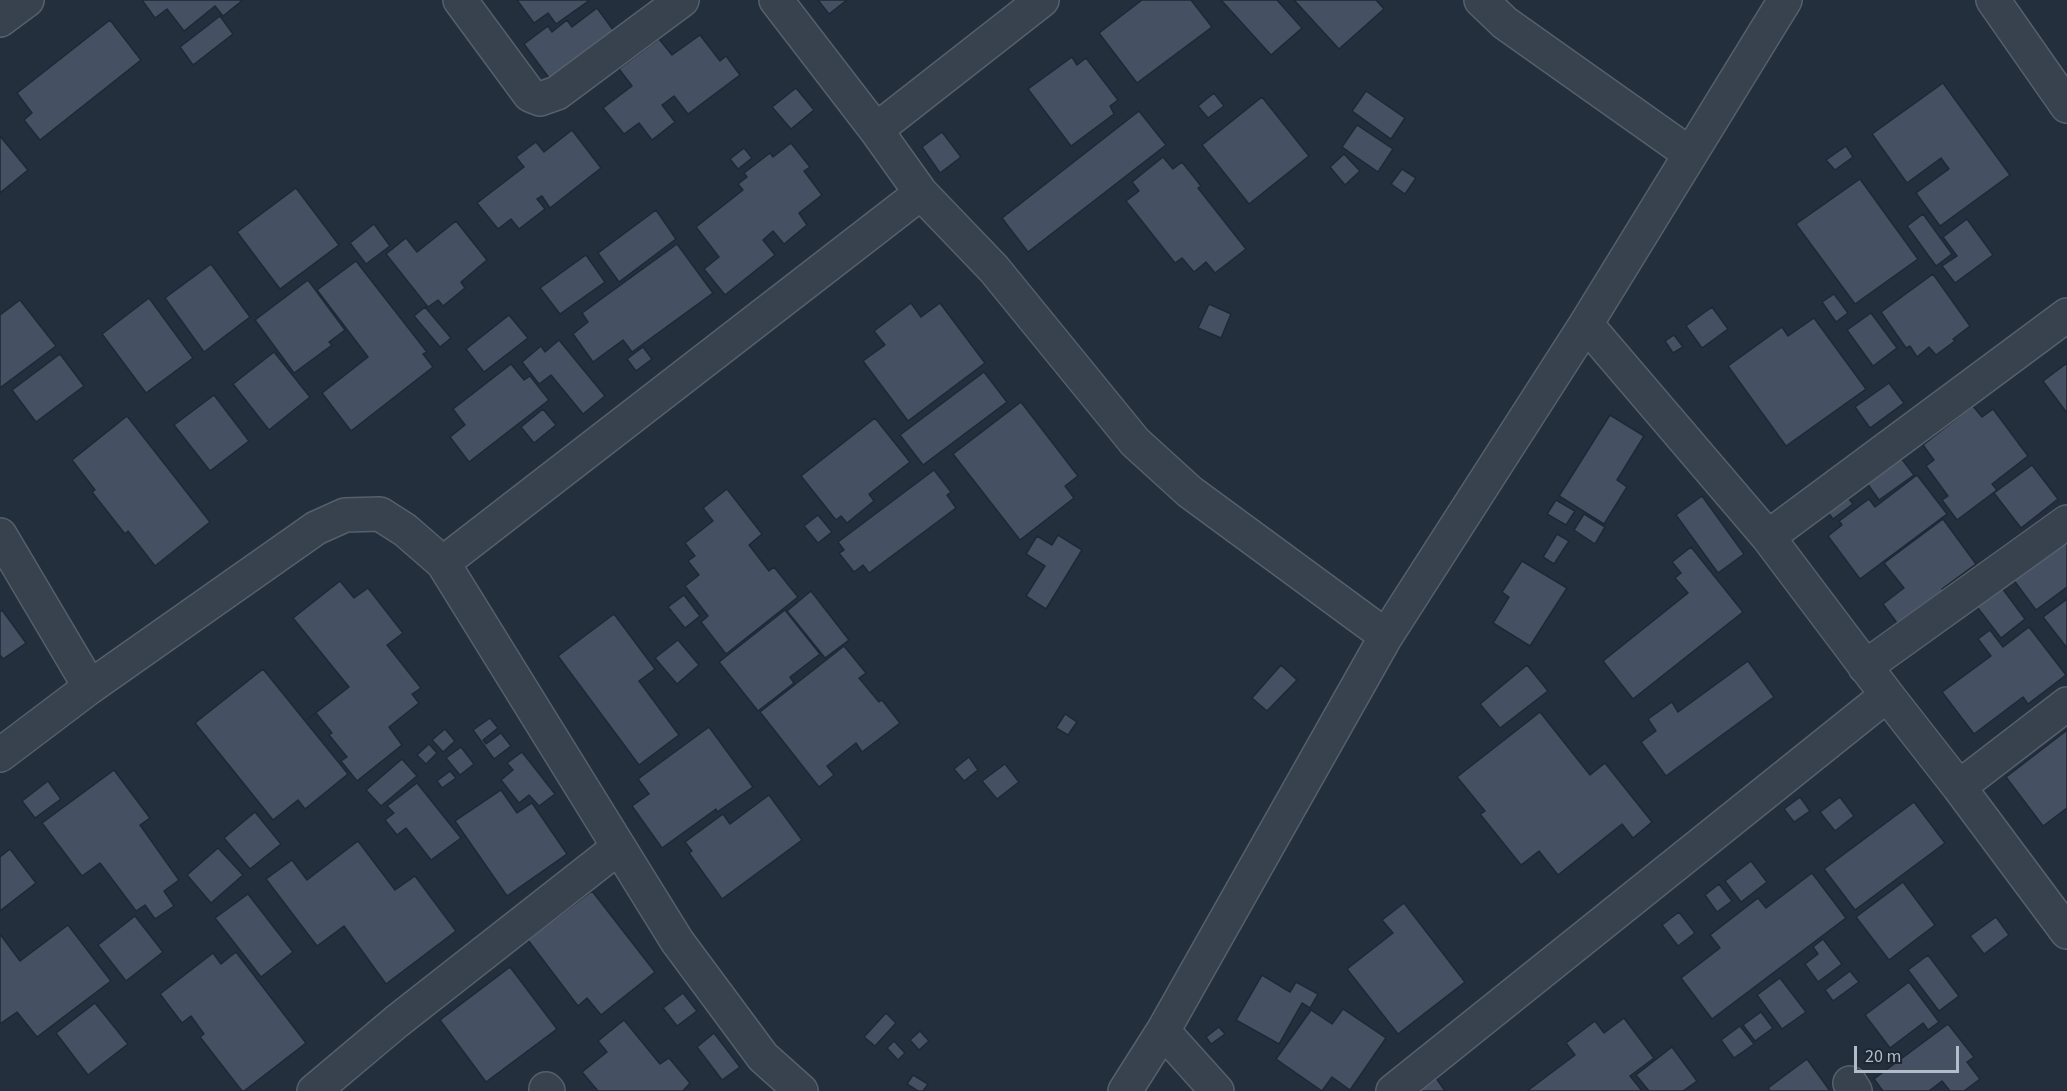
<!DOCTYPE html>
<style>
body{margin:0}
#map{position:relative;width:2067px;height:1091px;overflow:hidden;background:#242f3e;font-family:"Source Sans 3",sans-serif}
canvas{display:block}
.scale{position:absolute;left:1854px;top:1046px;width:105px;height:27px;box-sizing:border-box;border:3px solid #b4bcc9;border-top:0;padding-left:8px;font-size:18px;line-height:21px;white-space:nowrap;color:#b4bcc9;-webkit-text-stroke:4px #1d2633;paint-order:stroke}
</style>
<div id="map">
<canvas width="2067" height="1091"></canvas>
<div class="scale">20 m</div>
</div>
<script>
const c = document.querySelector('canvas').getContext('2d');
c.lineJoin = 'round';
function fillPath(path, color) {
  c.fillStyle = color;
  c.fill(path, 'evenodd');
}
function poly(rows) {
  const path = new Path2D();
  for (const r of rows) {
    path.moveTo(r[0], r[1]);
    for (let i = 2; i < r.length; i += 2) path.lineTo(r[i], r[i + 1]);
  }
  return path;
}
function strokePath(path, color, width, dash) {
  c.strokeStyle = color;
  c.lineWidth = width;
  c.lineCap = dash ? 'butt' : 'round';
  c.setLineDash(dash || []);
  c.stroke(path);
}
const building = poly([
 [142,0,243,0,223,16,215,6,184,31,167,9,155,18,142,0],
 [517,0,590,0,556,24,548,13,534,23,517,0],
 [818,0,847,0,829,14,818,0],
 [1142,0,1191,0,1212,27,1137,83,1099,33,1142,0],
 [1221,0,1277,0,1302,28,1271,55,1221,0],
 [1294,0,1376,0,1384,9,1339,49,1294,0],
 [597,8,619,38,555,86,524,44,548,26,552,32,567,20,572,27,597,8],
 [220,16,233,34,193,65,180,47,220,16],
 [110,20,141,60,40,140,24,120,32,113,17,93,110,20],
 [700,35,720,61,726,56,740,75,688,114,674,96,662,105,675,122,652,140,639,123,624,134,603,108,632,86,619,69,659,39,672,55,700,35],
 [1072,57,1077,65,1086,58,1118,100,1110,106,1114,114,1071,146,1028,89,1072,57],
 [1943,83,2010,175,1940,226,1916,193,1949,169,1941,158,1907,183,1872,134,1943,83],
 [796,88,814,110,791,129,772,107,796,88],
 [1366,91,1405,118,1391,139,1352,111,1366,91],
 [1214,93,1224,106,1208,118,1198,106,1214,93],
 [1262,97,1309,156,1249,204,1202,145,1262,97],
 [1139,111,1166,145,1028,252,1002,218,1139,111],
 [1357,125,1393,149,1378,172,1342,147,1357,125],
 [572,130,601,168,550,208,542,196,537,199,545,209,519,229,511,219,498,229,477,203,524,167,516,157,536,142,544,152,572,130],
 [942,132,961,157,940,173,922,147,942,132],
 [0,136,28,170,0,193,0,136],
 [791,143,810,167,804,171,822,195,799,213,807,225,784,244,773,231,763,240,775,255,725,295,704,269,719,257,696,227,743,190,738,184,747,177,744,173,770,153,773,157,791,143],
 [1846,146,1853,157,1835,170,1826,160,1846,146],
 [744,148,752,158,738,169,730,159,744,148],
 [1344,154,1360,171,1345,185,1330,167,1344,154],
 [1163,157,1173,169,1182,162,1201,186,1198,188,1246,249,1215,273,1206,262,1194,272,1182,258,1175,263,1126,201,1139,191,1132,182,1163,157],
 [1402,169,1416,178,1405,194,1391,184,1402,169],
 [1860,179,1918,259,1855,304,1796,224,1860,179],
 [296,188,339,245,280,289,237,232,296,188],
 [656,210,676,239,619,282,598,253,656,210],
 [1923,214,1952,254,1936,266,1907,226,1923,214],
 [1967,219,1993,255,1955,283,1942,266,1957,256,1943,237,1967,219],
 [456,221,487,260,461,282,465,288,443,306,438,300,428,307,386,254,406,238,417,252,456,221],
 [374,224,390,246,366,264,350,243,374,224],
 [677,244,713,293,632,352,623,340,593,362,573,334,588,322,582,313,677,244],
 [586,255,605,282,560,314,540,288,586,255],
 [356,261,427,352,423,354,433,367,351,431,322,393,368,357,317,290,356,261],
 [211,264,250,317,204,352,165,298,211,264],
 [1933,274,1970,326,1953,339,1955,341,1936,355,1929,347,1917,357,1910,346,1906,348,1881,312,1933,274],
 [308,280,345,330,329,342,332,345,294,373,255,320,308,280],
 [1834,294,1848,313,1836,322,1822,302,1834,294],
 [149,298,193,358,146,393,102,334,149,298],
 [20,300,56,346,0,388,0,315,20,300],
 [911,303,921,317,940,303,985,363,908,421,863,361,885,345,874,331,911,303],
 [1209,304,1231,314,1221,338,1198,328,1209,304],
 [425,307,451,338,440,347,414,316,425,307],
 [1712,307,1728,329,1702,348,1686,326,1712,307],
 [1871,313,1897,348,1873,366,1847,330,1871,313],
 [509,315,528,338,484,372,466,349,509,315],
 [1814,318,1866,389,1786,446,1728,366,1782,327,1788,336,1814,318],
 [1674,335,1683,347,1673,353,1665,341,1674,335],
 [559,340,605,396,583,414,551,375,539,384,522,362,541,346,545,352,559,340],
 [643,347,652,359,636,371,627,359,643,347],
 [274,352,310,397,269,430,233,384,274,352],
 [60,354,84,386,36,422,12,390,60,354],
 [2067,363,2067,413,2043,381,2067,363],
 [511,364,524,380,530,376,549,400,469,462,450,437,465,425,453,409,511,364],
 [984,372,1007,402,923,465,900,435,984,372],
 [1889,383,1904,403,1870,428,1855,407,1889,383],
 [214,395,249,441,210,471,174,425,214,395],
 [1021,402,1078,476,1065,486,1074,498,1020,540,953,454,1021,402],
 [1973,406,1982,417,1993,409,2028,456,1992,484,1997,490,1957,520,1942,500,1948,496,1926,466,1934,460,1923,445,1973,406],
 [543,409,556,425,534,443,521,427,543,409],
 [1610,415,1644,436,1617,480,1627,487,1604,524,1559,496,1610,415],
 [127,416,210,522,155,566,128,531,125,534,92,492,95,490,72,460,127,416],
 [875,418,910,462,869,494,874,501,847,523,841,516,836,520,801,476,875,418],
 [1898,454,1914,475,1879,500,1864,479,1898,454],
 [2032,465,2058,499,2021,528,1994,493,2032,465],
 [934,470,951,492,947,495,956,508,869,573,863,565,854,572,839,553,844,550,838,542,934,470],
 [1917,475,1947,514,1860,579,1828,536,1842,525,1839,521,1869,499,1875,507,1917,475],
 [727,489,762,534,749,545,769,571,774,567,798,597,726,654,701,622,708,616,685,586,699,575,688,561,695,556,685,543,713,521,703,508,727,489],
 [1846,495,1853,504,1833,519,1826,510,1846,495],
 [1702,496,1744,554,1718,573,1676,515,1702,496],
 [1556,500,1575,511,1566,525,1547,514,1556,500],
 [1584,514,1605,527,1595,544,1574,530,1584,514],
 [818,515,832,532,818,543,804,526,818,515],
 [1943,519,1976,564,1942,589,1945,593,1900,627,1883,604,1904,588,1884,563,1943,519],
 [2067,532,2067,587,2036,610,2010,575,2067,532],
 [1557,534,1569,541,1554,564,1543,557,1557,534],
 [1058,535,1082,550,1046,609,1026,596,1045,566,1026,554,1037,536,1052,545,1058,535],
 [1691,547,1743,612,1633,699,1603,661,1688,593,1675,578,1681,573,1672,562,1691,547],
 [1522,561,1567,588,1530,646,1493,623,1509,597,1502,592,1522,561],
 [340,581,354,598,368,588,403,633,387,645,421,688,412,694,419,703,389,727,402,745,357,781,341,761,347,757,329,735,332,733,316,713,308,719,349,687,293,618,340,581],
 [1999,584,2025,619,2001,638,1974,603,1999,584],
 [811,591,849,640,825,658,787,611,811,591],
 [684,595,700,616,685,628,668,607,684,595],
 [2067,599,2067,648,2043,617,2067,599],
 [2,610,26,643,3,659,0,655,0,612,2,610],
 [785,610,820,654,790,677,794,683,758,711,719,662,785,610],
 [614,614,655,669,639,681,679,735,639,765,558,656,614,614],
 [2029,627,2066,675,2028,704,2023,697,1974,734,1942,692,1991,656,1978,639,1990,630,2003,647,2029,627],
 [678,640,699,665,677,684,655,658,678,640],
 [844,646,866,673,859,678,879,702,882,700,900,723,862,752,856,743,827,766,834,775,819,787,760,712,844,646],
 [1748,661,1774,697,1666,776,1641,742,1656,731,1648,719,1672,702,1678,712,1748,661],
 [1281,665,1297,680,1267,711,1252,698,1281,665],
 [1527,665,1548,691,1500,728,1480,704,1527,665],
 [263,669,348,774,305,809,298,800,273,820,195,723,263,669],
 [1540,712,1590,775,1605,763,1652,822,1633,838,1622,824,1558,875,1539,851,1521,865,1480,814,1485,811,1457,777,1540,712],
 [1065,714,1077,722,1068,735,1056,728,1065,714],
 [490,718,498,728,483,740,486,744,501,733,511,746,494,759,473,730,490,718],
 [709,727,753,787,717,812,716,809,662,848,632,806,649,794,638,779,709,727],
 [445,729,455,741,443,752,432,740,445,729],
 [2067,730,2067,808,2043,826,2006,777,2067,730],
 [429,744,437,753,426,764,417,755,429,744],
 [461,747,474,764,460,775,446,758,461,747],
 [522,752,555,794,539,806,529,795,519,803,501,780,513,770,507,763,522,752],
 [969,757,978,770,964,781,954,769,969,757],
 [402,759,417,776,381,806,366,790,402,759],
 [1005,764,1019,782,997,799,982,781,1005,764],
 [114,770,150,818,140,825,179,880,164,891,174,906,155,919,145,905,136,911,100,863,82,876,42,823,114,770],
 [450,771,456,778,442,788,437,781,450,771],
 [48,781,61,799,35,818,22,801,48,781],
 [417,783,461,838,431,860,406,828,397,835,385,820,394,813,387,806,417,783],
 [501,790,517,813,532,803,567,854,507,896,455,821,501,790],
 [769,795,802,840,722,899,689,853,692,851,685,842,723,814,730,824,769,795],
 [1800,797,1810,811,1794,822,1784,809,1800,797],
 [1840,797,1854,816,1835,831,1820,812,1840,797],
 [1914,802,1945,843,1855,910,1824,869,1914,802],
 [255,812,281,844,250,869,224,838,255,812],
 [358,841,395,890,415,876,456,931,386,984,344,926,317,946,266,879,292,860,307,880,358,841],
 [218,848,243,875,211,903,187,875,218,848],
 [10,849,36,883,0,911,0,857,10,849],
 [1751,861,1767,882,1741,902,1725,881,1751,861],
 [1812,873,1846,918,1712,1019,1681,978,1720,948,1710,935,1758,898,1766,908,1812,873],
 [1903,882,1935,925,1889,960,1856,917,1903,882],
 [1719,884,1732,901,1717,912,1705,895,1719,884],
 [592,891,655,972,601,1015,587,998,578,1006,528,940,592,891],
 [248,894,293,952,261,977,215,918,248,894],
 [1404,903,1465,982,1398,1034,1347,969,1393,933,1382,920,1404,903],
 [1679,912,1695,933,1678,946,1662,925,1679,912],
 [135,916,163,952,126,981,98,945,135,916],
 [1996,917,2009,935,1984,954,1970,936,1996,917],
 [68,925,111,981,37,1037,17,1012,0,1024,0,934,20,961,68,925],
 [1823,939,1842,964,1818,982,1805,964,1818,954,1813,947,1823,939],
 [236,952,306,1043,244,1091,242,1091,200,1037,204,1034,191,1016,182,1023,160,994,213,953,221,964,236,952],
 [1928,955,1959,996,1939,1011,1908,970,1928,955],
 [510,967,557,1029,486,1082,440,1020,510,967],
 [1850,971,1859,982,1833,1001,1825,990,1850,971],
 [1262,975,1290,992,1296,982,1318,994,1310,1008,1302,1003,1279,1044,1236,1020,1262,975],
 [1780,978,1806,1012,1782,1029,1757,995,1780,978],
 [1909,982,1939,1022,1928,1030,1923,1023,1890,1048,1865,1015,1909,982],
 [683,993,697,1011,677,1026,663,1008,683,993],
 [95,1003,128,1044,88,1075,56,1033,95,1003],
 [1343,1009,1386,1038,1350,1090,1332,1077,1322,1091,1276,1059,1311,1010,1332,1024,1343,1009],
 [1761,1012,1773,1028,1755,1041,1743,1025,1761,1012],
 [886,1013,896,1023,875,1046,864,1037,886,1013],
 [1624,1018,1654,1058,1630,1076,1642,1091,1527,1091,1575,1055,1566,1043,1595,1021,1604,1033,1624,1018],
 [624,1020,660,1064,669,1058,690,1083,683,1091,598,1091,582,1072,607,1052,598,1041,624,1020],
 [1948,1024,1974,1057,1967,1062,1980,1079,1964,1091,1950,1091,1942,1081,1929,1091,1883,1091,1874,1079,1948,1024],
 [1740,1026,1754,1044,1734,1058,1721,1040,1740,1026],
 [1219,1027,1225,1034,1211,1044,1206,1037,1219,1027],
 [920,1031,929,1041,919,1050,910,1040,920,1031],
 [714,1033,740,1067,722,1080,697,1047,714,1033],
 [894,1041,905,1053,898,1060,887,1048,894,1041],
 [1672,1047,1697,1081,1683,1091,1649,1091,1636,1075,1672,1047],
 [1807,1059,1830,1091,1770,1091,1768,1088,1807,1059],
 [913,1075,928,1084,923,1091,918,1091,907,1084,913,1075],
 [1434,1075,1445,1091,1413,1091,1434,1075]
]);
fillPath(building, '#455162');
strokePath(building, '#1f2835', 1.5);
const minor = poly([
 [460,0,530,95,540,99,557,93,682,0],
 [776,0,876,130,921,193],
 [1481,0,1505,23,1690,154],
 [1993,0,2067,106],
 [0,20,27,0],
 [876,130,1042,0],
 [1586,324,1768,537,1887,695],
 [0,535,90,687],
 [1768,537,2067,315],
 [443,563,921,193,994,269,1135,442,1190,492,1386,636],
 [1865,667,2067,522],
 [0,755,90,687,316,528,345,515,380,514,405,530,443,563,677,941,763,1057,801,1091],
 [1959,787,2067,704],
 [1163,1031,1217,1091],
 [1850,1083,1855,1091],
 [546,1089,548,1091],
 [314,1091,396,1022,619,847],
 [1125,1091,1163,1031,1386,636,1586,324,1785,0],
 [1393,1091,1887,695,1959,787,2067,932]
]);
strokePath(minor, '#565f6c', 36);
strokePath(minor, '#38414e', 33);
</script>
